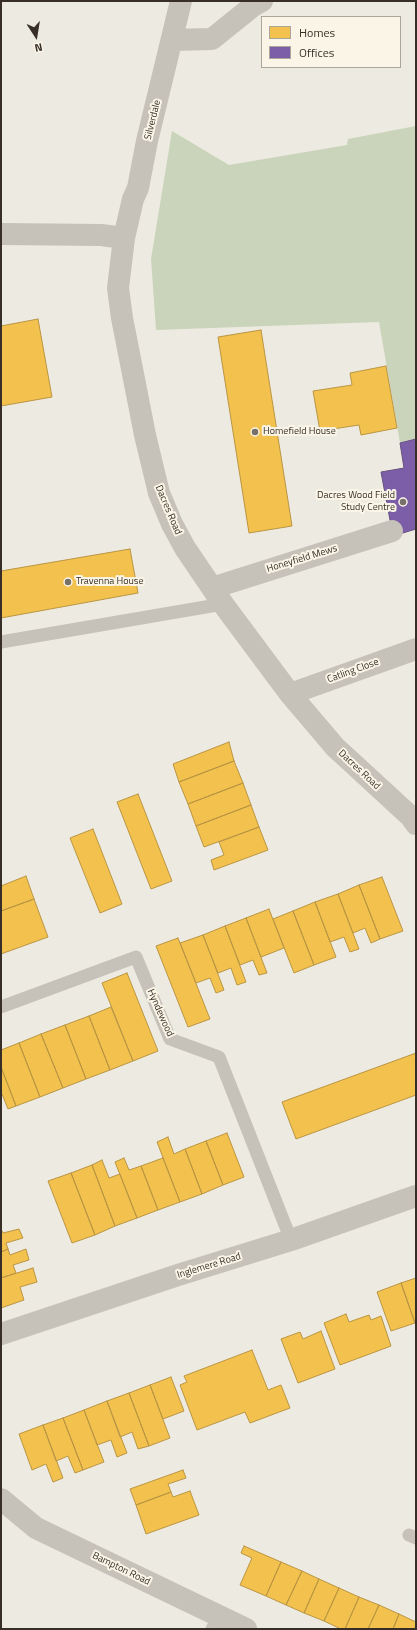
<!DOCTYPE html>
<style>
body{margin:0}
#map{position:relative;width:417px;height:1630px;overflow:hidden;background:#edeae1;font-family:"Titillium Web",sans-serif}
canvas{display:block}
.frame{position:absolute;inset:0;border:2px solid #372f27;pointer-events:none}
.legend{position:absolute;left:261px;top:16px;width:140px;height:52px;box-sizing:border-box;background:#faf5e7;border:1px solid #aca69a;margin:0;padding:5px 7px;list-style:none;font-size:12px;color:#372f27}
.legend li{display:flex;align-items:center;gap:8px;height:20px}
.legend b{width:20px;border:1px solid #aca69a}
.north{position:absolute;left:16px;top:16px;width:40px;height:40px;-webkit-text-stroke:3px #faf5e7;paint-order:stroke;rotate:168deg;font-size:11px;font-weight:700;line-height:16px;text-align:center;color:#372f27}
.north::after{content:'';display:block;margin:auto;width:14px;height:18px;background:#372f27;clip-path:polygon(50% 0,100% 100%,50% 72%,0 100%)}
</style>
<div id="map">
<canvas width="417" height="1630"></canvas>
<div class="frame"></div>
<ul class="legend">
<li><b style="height:11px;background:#f2c14e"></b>Homes</li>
<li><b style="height:11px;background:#7b5ea7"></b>Offices</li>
</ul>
<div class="north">N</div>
</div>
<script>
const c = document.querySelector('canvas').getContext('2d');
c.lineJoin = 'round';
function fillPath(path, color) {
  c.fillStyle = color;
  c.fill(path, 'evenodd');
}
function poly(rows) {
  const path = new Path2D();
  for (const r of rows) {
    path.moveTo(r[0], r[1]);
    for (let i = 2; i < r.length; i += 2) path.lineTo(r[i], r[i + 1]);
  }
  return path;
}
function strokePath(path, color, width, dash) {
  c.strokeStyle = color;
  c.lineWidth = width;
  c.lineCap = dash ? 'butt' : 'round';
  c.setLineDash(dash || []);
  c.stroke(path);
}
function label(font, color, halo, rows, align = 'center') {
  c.font = font + ' "Titillium Web",sans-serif';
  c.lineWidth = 4;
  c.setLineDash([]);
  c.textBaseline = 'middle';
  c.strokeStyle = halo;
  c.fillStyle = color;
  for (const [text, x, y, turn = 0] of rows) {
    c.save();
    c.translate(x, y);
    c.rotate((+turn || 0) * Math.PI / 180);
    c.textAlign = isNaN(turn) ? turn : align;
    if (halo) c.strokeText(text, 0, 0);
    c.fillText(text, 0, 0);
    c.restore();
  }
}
fillPath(poly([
 [416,126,416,439,400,443,379,322,156,330,151,259,172,131,229,165,347,145,348,139]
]), '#cad4ba');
const homes = poly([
 [38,319,52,397,1,406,1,326,38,319],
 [261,330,292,526,249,533,218,337,261,330],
 [386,366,397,428,361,435,359,425,320,431,313,391,352,385,350,373,386,366],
 [416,468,416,482,415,482,416,514,392,518,385,473,416,468],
 [130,549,138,593,1,618,1,571,130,549],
 [229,742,234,761,179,782,173,764,229,742],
 [234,761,243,783,188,804,179,782,234,761],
 [243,783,251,805,196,826,188,804,243,783],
 [138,794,172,881,151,889,117,802,138,794],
 [251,805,259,827,204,847,196,826,251,805],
 [259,827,268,850,214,870,211,860,224,855,219,842,259,827],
 [93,829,122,904,100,913,70,838,93,829],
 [26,876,34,899,1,911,1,886,26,876],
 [382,877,403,931,380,939,359,885,382,877],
 [359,885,380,939,371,943,365,928,353,933,338,894,359,885],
 [338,894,359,949,350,952,344,937,330,942,315,902,338,894],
 [34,899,48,937,1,954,1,911,34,899],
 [315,902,336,957,314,965,293,911,315,902],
 [269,909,284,948,261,957,246,918,269,909],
 [293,911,314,965,294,973,273,919,293,911],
 [246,918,267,973,259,975,253,960,240,965,225,926,246,918],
 [225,926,246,982,237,985,231,968,218,973,203,935,225,926],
 [203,935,224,990,216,993,210,978,196,983,180,943,203,935],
 [178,938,210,1019,188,1027,156,946,178,938],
 [127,973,158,1051,133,1061,102,983,127,973],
 [111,1007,133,1061,110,1070,89,1016,111,1007],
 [89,1016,110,1070,86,1079,65,1025,89,1016],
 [65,1025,86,1079,63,1088,41,1034,65,1025],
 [41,1034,63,1088,40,1097,19,1043,41,1034],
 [19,1043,40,1097,16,1106,1,1067,1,1050,19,1043],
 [416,1053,416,1095,296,1139,282,1102,416,1053],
 [1,1067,16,1106,8,1109,2,1094,1,1094,1,1067],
 [227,1133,244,1177,223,1185,206,1141,227,1133],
 [168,1137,174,1154,185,1149,202,1194,180,1202,157,1142,168,1137],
 [206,1141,223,1185,202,1194,185,1149,206,1141],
 [124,1158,129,1170,141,1166,158,1210,137,1218,115,1162,124,1158],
 [163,1158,180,1202,158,1210,141,1166,163,1158],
 [102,1160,109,1178,120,1174,137,1218,115,1226,92,1165,102,1160],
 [92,1165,115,1226,95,1235,71,1173,92,1165],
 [71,1173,95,1235,72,1243,48,1181,71,1173],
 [1,1229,3,1233,19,1229,23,1238,6,1243,8,1249,1,1252,1,1229],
 [8,1249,10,1255,26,1249,29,1260,13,1265,16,1273,1,1278,1,1252,8,1249],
 [33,1268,37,1282,20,1287,24,1300,1,1308,1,1278,33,1268],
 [416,1278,416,1323,415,1323,401,1283,416,1278],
 [401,1283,415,1323,391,1331,377,1292,401,1283],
 [346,1314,349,1322,369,1315,371,1320,381,1316,391,1346,340,1365,324,1323,346,1314],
 [321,1331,335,1369,298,1383,281,1339,300,1332,303,1339,321,1331],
 [252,1350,268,1390,281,1385,290,1408,250,1423,245,1412,197,1430,180,1385,187,1382,184,1376,252,1350],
 [171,1377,184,1411,163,1419,150,1385,171,1377],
 [150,1385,170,1438,149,1446,129,1393,150,1385],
 [129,1393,149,1446,138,1449,132,1432,120,1437,107,1401,129,1393],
 [107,1401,127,1453,117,1457,111,1440,97,1445,84,1410,107,1401],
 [84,1410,104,1462,83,1470,63,1418,84,1410],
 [63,1418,83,1470,75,1473,68,1456,56,1461,43,1425,63,1418],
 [43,1425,63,1478,53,1482,46,1464,32,1470,19,1434,43,1425],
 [183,1470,186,1478,168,1484,171,1492,136,1505,130,1489,183,1470],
 [190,1491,199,1515,146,1534,136,1505,171,1492,173,1497,190,1491],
 [244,1546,281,1562,266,1596,240,1585,252,1558,241,1553,244,1546],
 [281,1562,302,1571,286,1605,266,1596,281,1562],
 [302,1571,319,1579,304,1613,286,1605,302,1571],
 [319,1579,339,1588,324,1621,304,1613,319,1579],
 [339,1588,359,1597,345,1629,341,1629,324,1621,339,1588],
 [359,1597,379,1605,368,1629,345,1629,359,1597],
 [379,1605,399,1614,393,1629,368,1629,379,1605],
 [399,1614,416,1622,415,1629,393,1629,399,1614]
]);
fillPath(homes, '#f2c14e');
strokePath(homes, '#ba9542', 1);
const offices = poly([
 [416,439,416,529,393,536,381,472,404,468,400,443,416,439]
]);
fillPath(offices, '#7b5ea7');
strokePath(offices, '#675081', 1);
strokePath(poly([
 [1,642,223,604],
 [1,1007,136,957,170,1039,219,1057,291,1240],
 [409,1535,416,1538],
 [212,1629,219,1616]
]), '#c6c1b9', 13);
strokePath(poly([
 [181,1,147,141,138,188,133,199,124,238,118,288,122,318,145,435,159,493,172,524,185,548,223,604,290,694,335,747,411,817,416,824],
 [172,40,212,39,253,6,262,1],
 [1,234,101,235,124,238],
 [212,588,392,531],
 [290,694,416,649],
 [1,1334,178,1275,291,1240,416,1196],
 [1,1499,36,1528,246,1629]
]), '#c6c1b9', 22);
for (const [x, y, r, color] of [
 [255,432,4,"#777068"],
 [403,502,4,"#777068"],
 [68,582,4,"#777068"]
]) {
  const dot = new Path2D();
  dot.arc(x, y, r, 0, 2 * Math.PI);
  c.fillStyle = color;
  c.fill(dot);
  strokePath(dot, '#faf5e7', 1.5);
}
label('10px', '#372f27', '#faf5e7', [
 ["Silverdale",153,120,-76],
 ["Dacres Road",168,510,67],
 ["Honeyfield Mews",302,559,-17],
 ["Catling Close",353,671,-20],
 ["Dacres Road",359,770,43],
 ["Hyndewood",160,1013,66],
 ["Inglemere Road",209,1266,-17],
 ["Bampton Road",121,1569,26]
]);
label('10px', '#372f27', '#faf5e7', [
 ["Homefield House",263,432],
 ["Dacres Wood Field",395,496,"right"],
 ["Study Centre",395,508,"right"],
 ["Travenna House",76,582]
], 'left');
</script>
